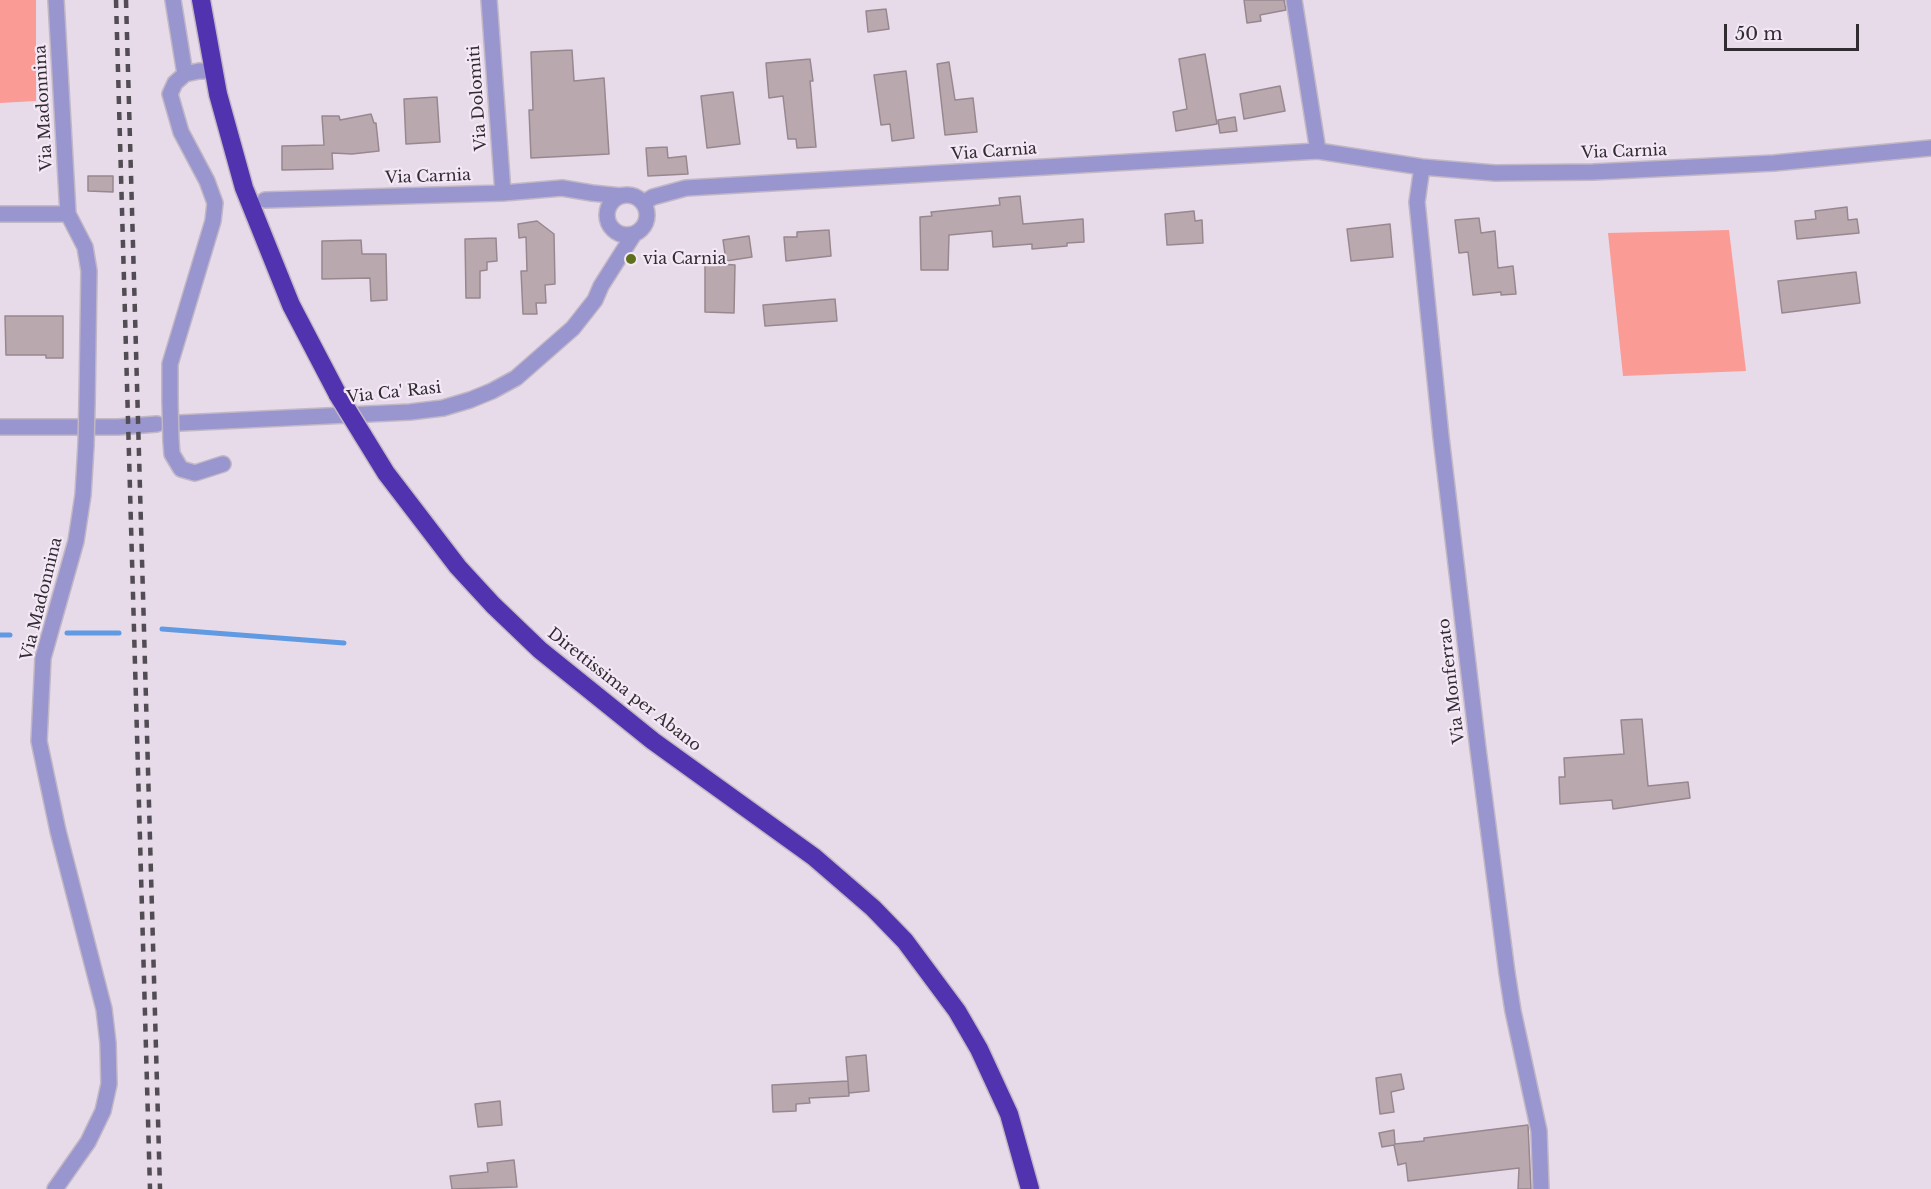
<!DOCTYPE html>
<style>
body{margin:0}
#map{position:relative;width:1931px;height:1189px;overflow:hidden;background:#e7dbea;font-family:"Libre Baskerville",serif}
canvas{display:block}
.scale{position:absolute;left:1724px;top:24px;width:135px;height:27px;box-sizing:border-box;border:3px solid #302c31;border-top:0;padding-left:8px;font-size:18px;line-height:21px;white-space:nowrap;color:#302c31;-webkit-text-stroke:4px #f4e8f7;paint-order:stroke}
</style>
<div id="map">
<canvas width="1931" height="1189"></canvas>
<div class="scale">50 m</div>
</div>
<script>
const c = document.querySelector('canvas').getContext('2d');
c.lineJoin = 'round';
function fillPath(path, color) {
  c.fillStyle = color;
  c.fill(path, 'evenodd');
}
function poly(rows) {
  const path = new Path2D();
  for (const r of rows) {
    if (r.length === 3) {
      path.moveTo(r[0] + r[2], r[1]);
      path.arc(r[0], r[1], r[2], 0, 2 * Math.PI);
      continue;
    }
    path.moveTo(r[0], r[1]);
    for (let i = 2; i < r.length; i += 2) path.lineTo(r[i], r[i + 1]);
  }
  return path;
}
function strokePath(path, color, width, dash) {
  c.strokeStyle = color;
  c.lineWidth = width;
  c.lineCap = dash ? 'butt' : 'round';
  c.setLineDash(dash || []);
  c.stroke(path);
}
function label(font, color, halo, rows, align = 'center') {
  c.font = font + ' "Libre Baskerville",serif';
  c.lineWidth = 4.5;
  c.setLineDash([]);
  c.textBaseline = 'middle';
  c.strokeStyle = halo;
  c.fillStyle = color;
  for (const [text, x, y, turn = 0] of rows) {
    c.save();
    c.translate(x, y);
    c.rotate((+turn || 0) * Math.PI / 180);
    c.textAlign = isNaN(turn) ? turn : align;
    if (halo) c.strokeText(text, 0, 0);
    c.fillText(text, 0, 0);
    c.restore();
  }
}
fillPath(poly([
 [0,0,36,0,36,101,0,103],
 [1729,230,1746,371,1623,376,1608,233]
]), '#fa9b96');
strokePath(poly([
 [162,629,344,643],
 [67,633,119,633],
 [0,635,10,635]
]), '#609ae3', 5);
const building = poly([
 [1244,0,1284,0,1286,10,1260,15,1261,21,1247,23,1244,0],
 [886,9,889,29,868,32,866,11,886,9],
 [572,50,574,81,604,78,609,154,531,158,529,110,533,110,531,52,572,50],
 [1205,54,1217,124,1176,131,1173,112,1187,109,1179,59,1205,54],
 [810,59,813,81,810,81,816,147,797,148,796,139,788,139,783,96,769,98,766,63,810,59],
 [949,62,955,100,973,98,977,132,945,135,937,64,949,62],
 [906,71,914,138,892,141,890,124,881,125,874,75,906,71],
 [1280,86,1285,111,1244,119,1240,94,1280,86],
 [733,92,740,144,707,148,701,96,733,92],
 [437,97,440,142,406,144,404,99,437,97],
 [371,114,374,123,376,123,379,151,352,154,332,153,333,169,282,170,282,146,324,145,322,116,339,116,340,120,371,114],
 [1235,117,1237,131,1220,133,1218,120,1235,117],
 [667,147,668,158,686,156,688,174,648,176,646,148,667,147],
 [88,176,113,176,113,192,88,191,88,176],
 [1020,196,1023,224,1083,219,1084,242,1067,243,1067,246,1032,249,1032,244,993,247,992,231,949,235,948,270,921,270,920,217,932,216,931,212,1000,205,999,198,1020,196],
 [1847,207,1848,220,1857,219,1859,233,1797,239,1795,221,1816,219,1815,211,1847,207],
 [1194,211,1195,221,1202,220,1203,243,1167,245,1165,214,1194,211],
 [1479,218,1481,233,1495,231,1498,268,1513,266,1516,294,1501,295,1501,292,1473,295,1468,252,1459,253,1455,220,1479,218],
 [537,221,554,234,555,284,545,285,546,303,536,303,537,314,523,314,521,271,527,271,526,237,519,238,518,224,537,221],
 [1390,224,1393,257,1351,261,1347,229,1390,224],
 [829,230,831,256,786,261,784,237,797,237,797,232,829,230],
 [749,236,752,257,726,261,723,240,749,236],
 [496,238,497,261,487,262,487,270,480,271,480,298,466,298,465,239,496,238],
 [361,240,362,254,386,254,387,300,371,301,370,278,322,279,322,241,361,240],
 [705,263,735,265,734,313,705,312,705,263],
 [1856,272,1860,303,1782,313,1778,281,1856,272],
 [835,299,837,321,765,326,763,305,835,299],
 [5,316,63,316,63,358,46,358,46,355,6,355,5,316],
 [1642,719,1648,786,1688,782,1690,798,1613,809,1612,800,1560,804,1559,777,1565,777,1564,758,1624,754,1621,720,1642,719],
 [866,1055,869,1091,849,1093,846,1057,866,1055],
 [1401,1074,1404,1089,1391,1092,1394,1112,1380,1114,1376,1078,1401,1074],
 [848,1081,849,1096,809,1098,810,1103,796,1104,796,1111,773,1112,772,1085,848,1081],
 [500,1101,502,1125,478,1127,475,1104,500,1101],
 [1528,1125,1531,1189,1518,1189,1519,1168,1408,1181,1406,1163,1398,1165,1394,1145,1382,1147,1379,1133,1394,1130,1395,1144,1424,1141,1424,1138,1528,1125],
 [514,1160,517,1187,452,1189,450,1176,488,1172,487,1163,514,1160]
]);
fillPath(building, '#baa8af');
strokePath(building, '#98878e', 1.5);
const minor = poly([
 [56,0,68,214,85,247,89,271,87,403],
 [173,0,185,74],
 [489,0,503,193],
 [1294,0,1318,151],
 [1422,167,1417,202,1441,437,1478,749,1507,973,1513,1011,1539,1131,1541,1189],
 [627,215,20],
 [265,200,503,193,562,188,592,193,621,196],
 [643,203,653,197,686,188,1318,151,1422,167,1495,173,1593,172,1774,163,1931,148],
 [0,214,68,214],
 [170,401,170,364,213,221,215,203,207,181,181,132,170,94,175,83,185,74,199,71,213,71],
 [180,423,410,412,443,408,470,400,492,391,516,378,573,328,595,300,601,286,634,234],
 [0,427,118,427,157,424],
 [171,441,172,454,181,469,195,473,223,464],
 [55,1189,88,1142,103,1111,109,1084,108,1043,104,1009,58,831,39,741,43,658,76,541,83,495,86,445]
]);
const highway = poly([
 [201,0,218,94,244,188,291,305,338,395],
 [362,434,386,473,458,567,493,605,540,650,653,741,814,857,873,908,905,941,957,1011,979,1049,1009,1114,1030,1189]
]);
strokePath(minor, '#c2b8c5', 18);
strokePath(highway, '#c2b8c5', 21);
strokePath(minor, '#9995ce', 15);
strokePath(highway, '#5133af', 18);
strokePath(poly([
 [116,0,150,1189],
 [126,0,160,1189]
]), '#524d54', 4.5, [8, 8]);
const minorBridge = poly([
 [170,401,171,441],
 [86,445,87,403]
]);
const highwayBridge = poly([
 [338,395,362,434]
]);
strokePath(minorBridge, '#c2b8c5', 18, []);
strokePath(highwayBridge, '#c2b8c5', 21, []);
strokePath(minorBridge, '#9995ce', 15);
strokePath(highwayBridge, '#5133af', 18);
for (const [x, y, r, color] of [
 [631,259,6,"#5f701d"]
]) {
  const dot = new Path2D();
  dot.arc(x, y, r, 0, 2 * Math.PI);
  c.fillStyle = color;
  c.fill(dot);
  strokePath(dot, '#f4e8f7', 2);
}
label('16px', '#302c31', '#f4e8f7', [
 ["Via Dolomiti",478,98,-94],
 ["Via Madonnina",44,108,-93],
 ["Via Carnia",994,152,-4],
 ["Via Carnia",1624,152,-2],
 ["Via Carnia",428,177,-2],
 ["Via Ca' Rasi",394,393,-6],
 ["Via Madonnina",42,599,-76],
 ["Via Monferrato",1452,681,-97],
 ["Direttissima per Abano",624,690,38]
]);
label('16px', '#302c31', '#f4e8f7', [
 ["via Carnia",643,259]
], 'left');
</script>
